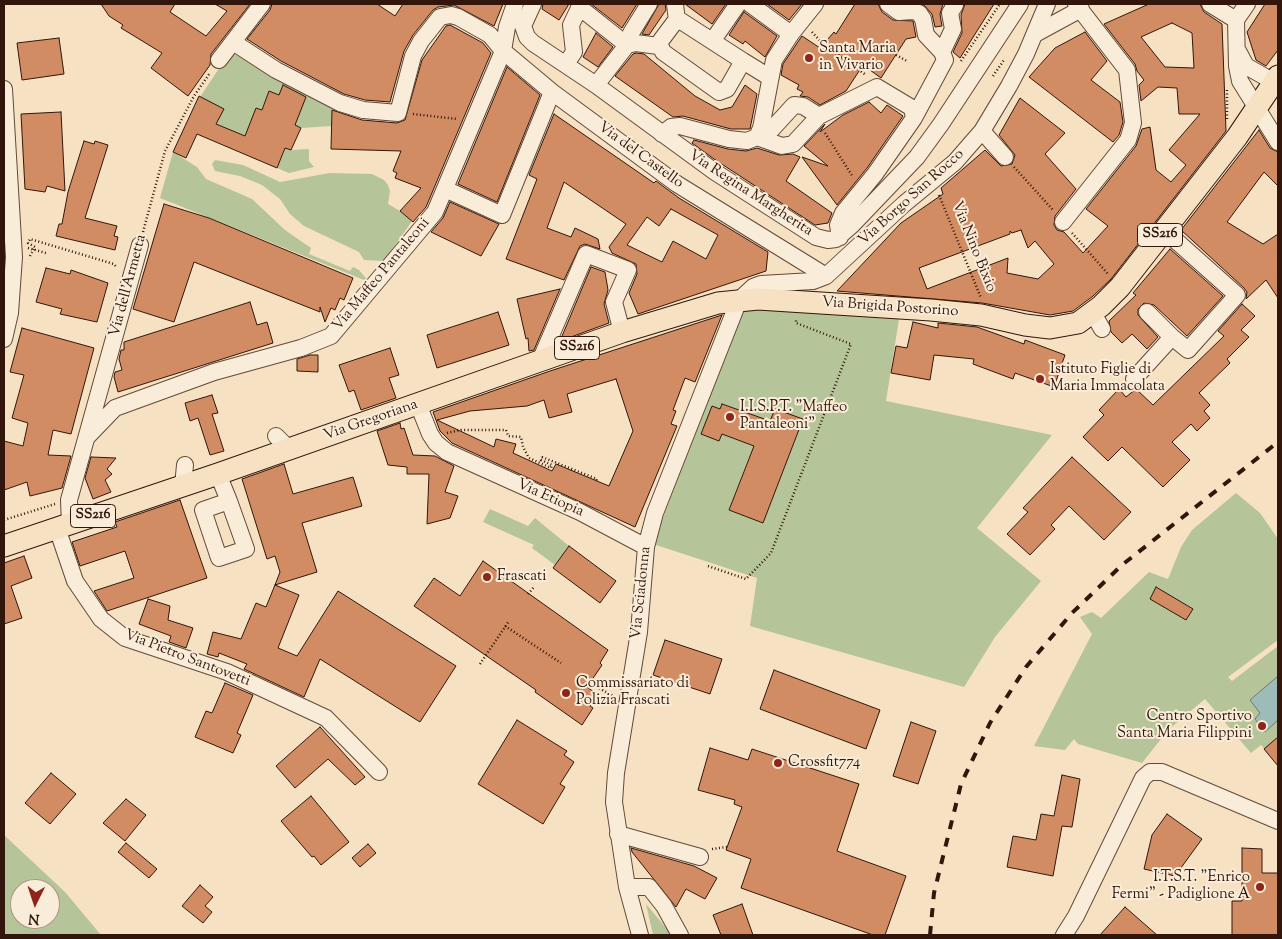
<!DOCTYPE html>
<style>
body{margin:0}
#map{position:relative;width:1282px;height:939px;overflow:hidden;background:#f6e1c3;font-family:"Sorts Mill Goudy",serif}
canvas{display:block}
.frame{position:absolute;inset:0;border:5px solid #32160b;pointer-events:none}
.north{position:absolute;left:10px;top:879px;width:50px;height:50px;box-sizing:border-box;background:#f9ecd8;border:1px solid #a99686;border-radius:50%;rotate:184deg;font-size:14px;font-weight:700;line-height:20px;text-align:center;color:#32160b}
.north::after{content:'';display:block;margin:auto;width:18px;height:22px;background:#8f2418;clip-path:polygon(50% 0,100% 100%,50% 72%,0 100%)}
</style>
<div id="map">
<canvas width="1282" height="939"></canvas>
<div class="frame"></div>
<div class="north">N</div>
</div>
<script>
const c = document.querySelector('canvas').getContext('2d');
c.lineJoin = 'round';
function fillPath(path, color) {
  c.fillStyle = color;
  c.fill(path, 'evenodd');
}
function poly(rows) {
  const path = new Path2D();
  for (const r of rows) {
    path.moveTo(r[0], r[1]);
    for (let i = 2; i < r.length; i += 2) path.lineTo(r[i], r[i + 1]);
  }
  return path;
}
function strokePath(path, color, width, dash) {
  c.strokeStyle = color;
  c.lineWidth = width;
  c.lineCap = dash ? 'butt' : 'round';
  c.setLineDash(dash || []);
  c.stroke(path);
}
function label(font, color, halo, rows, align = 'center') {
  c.font = font + ' "Sorts Mill Goudy",serif';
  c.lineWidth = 4;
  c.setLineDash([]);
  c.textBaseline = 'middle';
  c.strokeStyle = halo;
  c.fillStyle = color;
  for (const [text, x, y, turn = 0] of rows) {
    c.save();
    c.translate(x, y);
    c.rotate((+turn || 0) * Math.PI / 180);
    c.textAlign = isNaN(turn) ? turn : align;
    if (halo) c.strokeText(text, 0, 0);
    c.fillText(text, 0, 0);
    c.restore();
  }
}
fillPath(poly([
 [230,52,332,105,332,126,301,128,295,125,303,104,269,91,262,110,256,108,250,138,215,125,200,97],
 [285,148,291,150,309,149,309,161,314,167,289,173,277,168],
 [173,152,197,167,206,179,252,199,285,230,311,248,309,254,350,271,353,267,359,270,369,282,160,198],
 [215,160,243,165,280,182,330,173,372,174,384,180,388,185,390,191,388,204,400,211,412,221,384,261,364,260,359,252,304,226,290,214,280,199,262,185,240,176,215,171,212,164],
 [744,305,899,319,886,401,1052,435,977,528,1041,581,995,637,964,687,750,626,757,578,653,544],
 [722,404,754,415,768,427,775,409,803,419,763,523,729,510,748,460,763,440,722,434,701,434,712,406,720,409],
 [1236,493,1260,513,1278,539,1278,640,1228,677,1232,681,1278,646,1278,766,1261,745,1251,753,1205,699,1168,730,1142,763,1078,744,1074,739,1065,750,1034,746,1092,634,1080,617,1092,612,1101,618,1149,572,1168,579,1181,547,1192,530],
 [490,509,528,526,535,518,569,546,555,565,532,548,534,545,483,522],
 [4,835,65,892,101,935,4,935],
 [20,889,50,889,50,919,20,919],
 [646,904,672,935,653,935]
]), '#b6c499');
const water = poly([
 [1278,676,1278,720,1265,732,1255,719,1260,713,1250,700,1278,676]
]);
fillPath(water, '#9dbcb9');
strokePath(water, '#727a73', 1);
const building = poly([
 [101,4,175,4,170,12,206,36,227,11,215,4,250,4,211,54,210,65,188,96,151,68,162,53,121,28,123,25,109,16,101,4],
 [272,4,377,4,395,16,403,4,503,4,494,26,454,5,438,7,433,10,413,35,404,51,390,102,365,100,344,94,281,61,247,39,270,10,272,4],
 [543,4,569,4,559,20,542,9,543,4],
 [591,4,637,4,622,28,591,4],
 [659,4,665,4,666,10,649,35,642,34,659,4],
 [685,4,726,4,712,24,685,4],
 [767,4,802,4,789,20,767,4],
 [855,4,878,4,882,12,893,20,913,21,916,37,906,39,881,78,863,65,846,91,820,105,808,97,800,96,803,92,797,89,799,85,781,75,783,64,802,36,820,48,834,32,836,34,855,4],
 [923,4,943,4,940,14,942,26,935,27,932,14,923,4],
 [965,4,994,4,960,58,953,52,962,33,961,15,965,4],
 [1149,4,1200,4,1204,12,1222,24,1226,131,1111,279,1093,296,1073,311,1050,315,982,303,837,291,901,223,943,194,941,188,985,150,1001,166,1012,164,1015,155,999,135,1020,98,1065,133,1045,154,1076,189,1055,216,1054,225,1057,230,1064,232,1083,253,1108,226,1086,209,1136,146,1142,129,1150,127,1156,170,1171,182,1186,165,1169,150,1200,114,1179,114,1177,88,1158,87,1141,101,1139,85,1144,80,1137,71,1135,64,1104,24,1149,4],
 [1172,23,1192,33,1194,68,1165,67,1141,37,1172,23],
 [1021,230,1028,248,1035,241,1054,264,1038,279,1007,273,1008,258,927,289,919,268,1010,234,1010,231,1012,233,1021,230],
 [1265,4,1278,4,1278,50,1266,66,1256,60,1247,32,1265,4],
 [744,12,777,36,765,57,745,41,743,44,729,35,744,12],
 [450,25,483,43,491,53,426,207,413,222,400,211,421,188,395,178,397,173,393,171,401,151,331,149,332,110,362,120,397,123,405,120,422,60,446,26,450,25],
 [1085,32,1107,61,1091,80,1120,102,1123,122,1119,135,1113,142,1029,77,1055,48,1085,32],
 [596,33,613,47,598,67,583,57,596,33],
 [59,38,64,74,22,80,17,43,59,38],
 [636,53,644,54,695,96,720,110,732,107,745,85,757,94,750,129,731,129,683,116,673,117,615,76,633,54,636,53],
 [507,67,540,95,497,202,458,184,507,67],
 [283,85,306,97,295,125,301,128,291,150,285,148,277,168,197,134,186,158,173,152,199,96,224,109,216,124,245,136,256,108,262,110,269,91,279,95,283,85],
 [869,102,881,113,887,105,903,116,867,168,837,205,802,157,828,166,804,146,825,124,820,132,843,115,869,102],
 [61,112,65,191,47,186,45,192,25,189,21,114,61,112],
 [554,114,654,183,656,181,679,198,768,252,766,271,638,314,629,293,637,274,636,264,612,253,609,247,626,224,564,182,547,228,571,237,575,228,598,239,600,249,585,244,580,246,564,280,506,259,537,179,529,175,554,114],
 [671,209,718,235,706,259,673,241,662,262,627,245,647,217,659,226,671,209],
 [1259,130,1270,148,1278,152,1278,186,1264,172,1227,222,1263,244,1278,234,1278,298,1266,280,1246,299,1247,292,1244,288,1181,230,1259,130],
 [694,140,728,149,746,151,757,148,779,155,793,154,800,157,786,181,832,213,828,223,815,225,714,159,692,143,694,140],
 [84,141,94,144,95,141,108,145,85,218,117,226,114,236,118,237,115,250,56,236,59,224,62,224,68,192,84,141],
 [450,202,499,224,481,256,431,232,443,218,450,202],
 [164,204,209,218,353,278,344,300,340,298,335,310,331,308,325,322,320,307,320,312,194,262,174,322,133,309,164,204],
 [1170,249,1223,296,1187,336,1154,305,1144,303,1138,309,1138,315,1158,337,1147,349,1132,334,1122,343,1111,332,1109,321,1136,295,1133,293,1170,249],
 [591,267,605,272,608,290,604,304,609,323,560,341,591,267],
 [46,268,70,274,71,270,108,283,97,322,60,314,62,309,36,302,46,268],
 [560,289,534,350,529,351,528,338,526,339,517,299,560,289],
 [250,302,257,325,267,322,273,343,118,392,114,377,115,372,122,370,119,359,121,350,124,350,124,342,250,302],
 [1242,304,1255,316,1241,330,1249,337,1227,359,1230,363,1199,393,1210,405,1204,411,1210,418,1197,431,1191,424,1172,442,1190,460,1163,487,1122,447,1108,461,1083,437,1104,415,1099,410,1119,389,1126,397,1136,389,1153,405,1224,336,1218,331,1242,304],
 [498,312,509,345,437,368,427,335,498,312],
 [722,315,695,382,685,378,673,410,676,411,671,424,677,426,635,527,452,443,440,431,433,412,550,371,722,315],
 [616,379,633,431,609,486,556,464,552,471,513,453,516,444,496,439,494,447,437,420,470,411,527,406,544,400,549,418,572,412,567,394,616,379],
 [913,322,938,328,938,323,977,327,1024,344,1025,340,1065,355,1054,387,1015,373,1013,379,973,364,974,359,934,355,930,380,891,373,896,346,907,348,913,322],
 [22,328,94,348,71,434,53,430,48,455,71,456,62,488,30,496,27,482,4,490,4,441,23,446,28,423,12,418,24,375,10,372,22,328],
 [390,348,399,375,389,378,396,398,361,410,354,390,349,392,339,365,390,348],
 [310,355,318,355,318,372,297,371,297,359,310,355],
 [212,395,218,413,212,414,224,451,210,455,198,418,190,421,185,403,212,395],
 [722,404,770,421,775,409,803,419,763,523,729,510,754,446,722,434,719,441,701,434,712,406,720,409,722,404],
 [400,423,401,429,404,428,413,455,435,456,454,466,445,492,458,496,450,518,427,524,429,474,407,474,407,467,388,465,377,431,400,423],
 [91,457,116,458,107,469,112,474,105,480,111,492,93,499,85,478,91,457],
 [1072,457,1131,512,1104,540,1069,506,1051,525,1055,529,1030,555,1007,534,1028,512,1023,508,1072,457],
 [284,464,293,494,353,477,362,506,302,523,317,572,275,585,280,572,275,556,267,559,242,479,284,464],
 [180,500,207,578,107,611,94,591,134,578,125,551,80,566,72,542,117,527,115,522,180,500],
 [569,546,616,581,600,603,553,568,569,546],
 [24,556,32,578,11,586,22,618,4,624,4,563,24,556],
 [483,561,608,650,600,663,602,665,587,687,598,695,590,706,593,708,582,725,535,692,536,690,414,606,434,578,460,596,483,561],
 [275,585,299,595,278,648,297,656,338,591,456,666,420,722,320,659,304,697,244,669,247,664,219,653,218,657,207,654,213,632,241,639,256,603,266,607,275,585],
 [1156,587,1193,609,1186,620,1150,599,1156,587],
 [148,599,170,606,168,620,193,628,186,648,169,642,171,636,139,624,148,599],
 [665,640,722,659,710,694,653,675,665,640],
 [774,670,880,710,866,749,760,709,774,670],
 [225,683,253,695,237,733,241,735,233,753,195,737,206,711,212,713,225,683],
 [517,720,567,751,564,755,574,762,560,784,565,787,543,824,478,784,517,720],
 [911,722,936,731,918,784,893,776,911,722],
 [320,727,365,777,355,785,328,759,295,788,276,766,320,727],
 [1278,737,1278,766,1264,749,1278,737],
 [710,748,748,760,752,749,859,784,837,851,906,876,885,935,873,935,741,888,751,859,726,850,742,807,734,804,735,800,698,790,710,748],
 [51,773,76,794,50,824,25,803,51,773],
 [1062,775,1080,779,1072,827,1062,826,1053,876,1007,867,1013,836,1036,840,1041,814,1054,816,1062,775],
 [311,796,349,842,321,865,314,856,312,857,281,821,311,796],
 [126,799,146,815,125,841,103,823,126,799],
 [1167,814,1202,839,1175,876,1144,869,1152,835,1167,814],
 [126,843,157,869,149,878,118,852,126,843],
 [368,844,376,853,360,867,352,858,368,844],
 [631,848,694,866,717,878,705,899,686,889,676,907,632,852,631,848],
 [1242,848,1262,849,1262,873,1278,873,1278,935,1232,935,1232,901,1242,901,1242,848],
 [200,885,213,897,205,906,212,912,203,923,182,906,200,885],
 [742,904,753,935,721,935,713,915,742,904],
 [1125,907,1157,935,1100,935,1125,907]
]);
fillPath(building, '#d18c64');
strokePath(building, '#32160b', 1);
const minor = poly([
 [533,4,523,26,527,37,533,43,596,85,715,172,816,237,828,240,836,239,852,225,917,157,941,124,1020,4],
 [675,4,677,21],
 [750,4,791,34],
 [888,4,899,12,913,11,919,13,923,19,926,35,942,52],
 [1210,4,1236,20],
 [579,7,627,45,631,33,649,4],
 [1236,20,1237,66,1240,81,1278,142],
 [1236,20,1247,4],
 [1035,34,1081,9],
 [713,40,738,4],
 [233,42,276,70,340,103,363,110,398,113,413,56,421,41,440,17,451,15,458,17,490,35,503,51,552,92,677,184,826,276],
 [1238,51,1246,66,1274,82],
 [942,52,953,29,950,13,955,5,953,4],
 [219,60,262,4],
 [743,61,681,21,674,23,659,43,663,52,719,92,727,89,743,61,769,77],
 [566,64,574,52,571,25,581,4],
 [596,85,627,45,636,43,658,46],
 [4,89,14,257,10,313,4,339],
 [982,131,1005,157],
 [662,134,671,127,680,126,729,139,747,141,757,137,761,128,774,60,791,34,815,4],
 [757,137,782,146,793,144,819,116,877,87,912,108,914,118],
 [757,137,772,129,794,105,803,106,819,116],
 [445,189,502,215,552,92],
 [1063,222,1128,140,1133,123,1127,70,1076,4],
 [840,237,838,225,843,213,875,174,914,118,945,60,942,52],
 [1147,312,1172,337],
 [1093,313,1102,329],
 [540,361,586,254,628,270,614,302,622,332],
 [1134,379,1172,337,1188,350,1237,295,1164,230],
 [418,404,430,434,436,443,447,452,580,512,646,547],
 [88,436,115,408,214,372,301,348,331,336,435,212,503,51,507,27,515,4],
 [276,436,289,449],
 [218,474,229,501],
 [183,486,185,465],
 [229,501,246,549,219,558,203,510,229,501],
 [70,524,69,500,140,245],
 [57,528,75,581,101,619,125,638,227,672,326,718,379,772],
 [618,834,700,857],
 [627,887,649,887,664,906,680,935],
 [640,935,627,887,614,802,616,773,639,632,646,547,655,513,739,300,753,287,761,284,813,281,826,276,904,204,955,162,982,131,1009,86,1026,54,1047,4],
 [1064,935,1076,916,1143,778,1150,772,1162,772,1278,821]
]);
const major = poly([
 [4,546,218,474,622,332,718,303,758,299,931,310,981,315,1025,325,1050,328,1078,323,1101,306,1120,287,1237,137,1278,76]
]);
strokePath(minor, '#634939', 18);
strokePath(major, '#32160b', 23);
strokePath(poly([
 [812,32,822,43,866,75],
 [896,55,907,61],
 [961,61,1000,4],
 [993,76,1004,60],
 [1227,90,1227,120],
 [413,114,457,119],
 [825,133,853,177],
 [1014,167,1053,210],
 [939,195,981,298],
 [143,232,165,151,194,96,210,73],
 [1072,233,1108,274],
 [28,248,46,253],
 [30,256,35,247,28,243,30,239,114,264,117,268],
 [447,433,461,430,506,430,508,436,521,437,523,447,529,458,551,468,552,465,541,460,542,457],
 [542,457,597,479,596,481],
 [4,520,55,504],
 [708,566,746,579,771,553,851,344,796,323,796,318],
 [528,594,534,587],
 [505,626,561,663],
 [480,664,509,621],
 [590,683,613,696],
 [712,849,727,847]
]), '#32160b', 2.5, [1, 2.5]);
strokePath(minor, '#f9ecd8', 16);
strokePath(major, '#f6e1c3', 21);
strokePath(poly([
 [930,935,934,893,961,784,990,723,1026,667,1072,613,1122,565,1278,442]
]), '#32160b', 4, [9, 9]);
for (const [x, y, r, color] of [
 [809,58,5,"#8f2418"],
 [1040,379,5,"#8f2418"],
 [730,417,5,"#8f2418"],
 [487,577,5,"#8f2418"],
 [566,693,5,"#8f2418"],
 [1262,726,5,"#8f2418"],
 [778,763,5,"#8f2418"],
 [1260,887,5,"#8f2418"]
]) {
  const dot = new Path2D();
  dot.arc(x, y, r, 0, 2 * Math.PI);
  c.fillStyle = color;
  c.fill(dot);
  strokePath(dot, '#f9ecd8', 2);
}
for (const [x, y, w] of [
 [1160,235,45],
 [577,348,45],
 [93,516,45]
]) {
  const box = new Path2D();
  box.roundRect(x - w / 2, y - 11.5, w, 23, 4);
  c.fillStyle = '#f9ecd8';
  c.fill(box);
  strokePath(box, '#32160b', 1);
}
label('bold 14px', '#32160b', null, [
 ["SS216",1160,235],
 ["SS216",577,348],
 ["SS216",93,516]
]);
label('15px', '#32160b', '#f9ecd8', [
 ["Santa Maria",819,49],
 ["in Vivario",819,66],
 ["Istituto Figlie di",1050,370],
 ["Maria Immacolata",1050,387],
 ["I.I.S.P.T. \"Maffeo",740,408],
 ["Pantaleoni\"",740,425],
 ["Frascati",497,577],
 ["Commissariato di",576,684],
 ["Polizia Frascati",576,701],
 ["Centro Sportivo",1252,717,"right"],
 ["Santa Maria Filippini",1252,734,"right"],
 ["Crossfit774",788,763],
 ["I.T.S.T. \"Enrico",1250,878,"right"],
 ["Fermi\" - Padiglione A",1250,895,"right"]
], 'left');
label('15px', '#32160b', '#f9ecd8', [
 ["Via del Castello",640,156,36],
 ["Via Regina Margherita",750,194,33],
 ["Via Borgo San Rocco",912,198,-42],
 ["Via Nino Bixio",973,247,68],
 ["Via Maffeo Pantaleoni",382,275,-50],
 ["Via dell'Armetta",129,286,-75],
 ["Via Brigida Postorino",890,308,4],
 ["Via Gregoriana",371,421,-19],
 ["Via Etiopia",550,499,24],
 ["Via Sciadonna",642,593,-84],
 ["Via Pietro Santovetti",187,659,21]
]);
</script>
